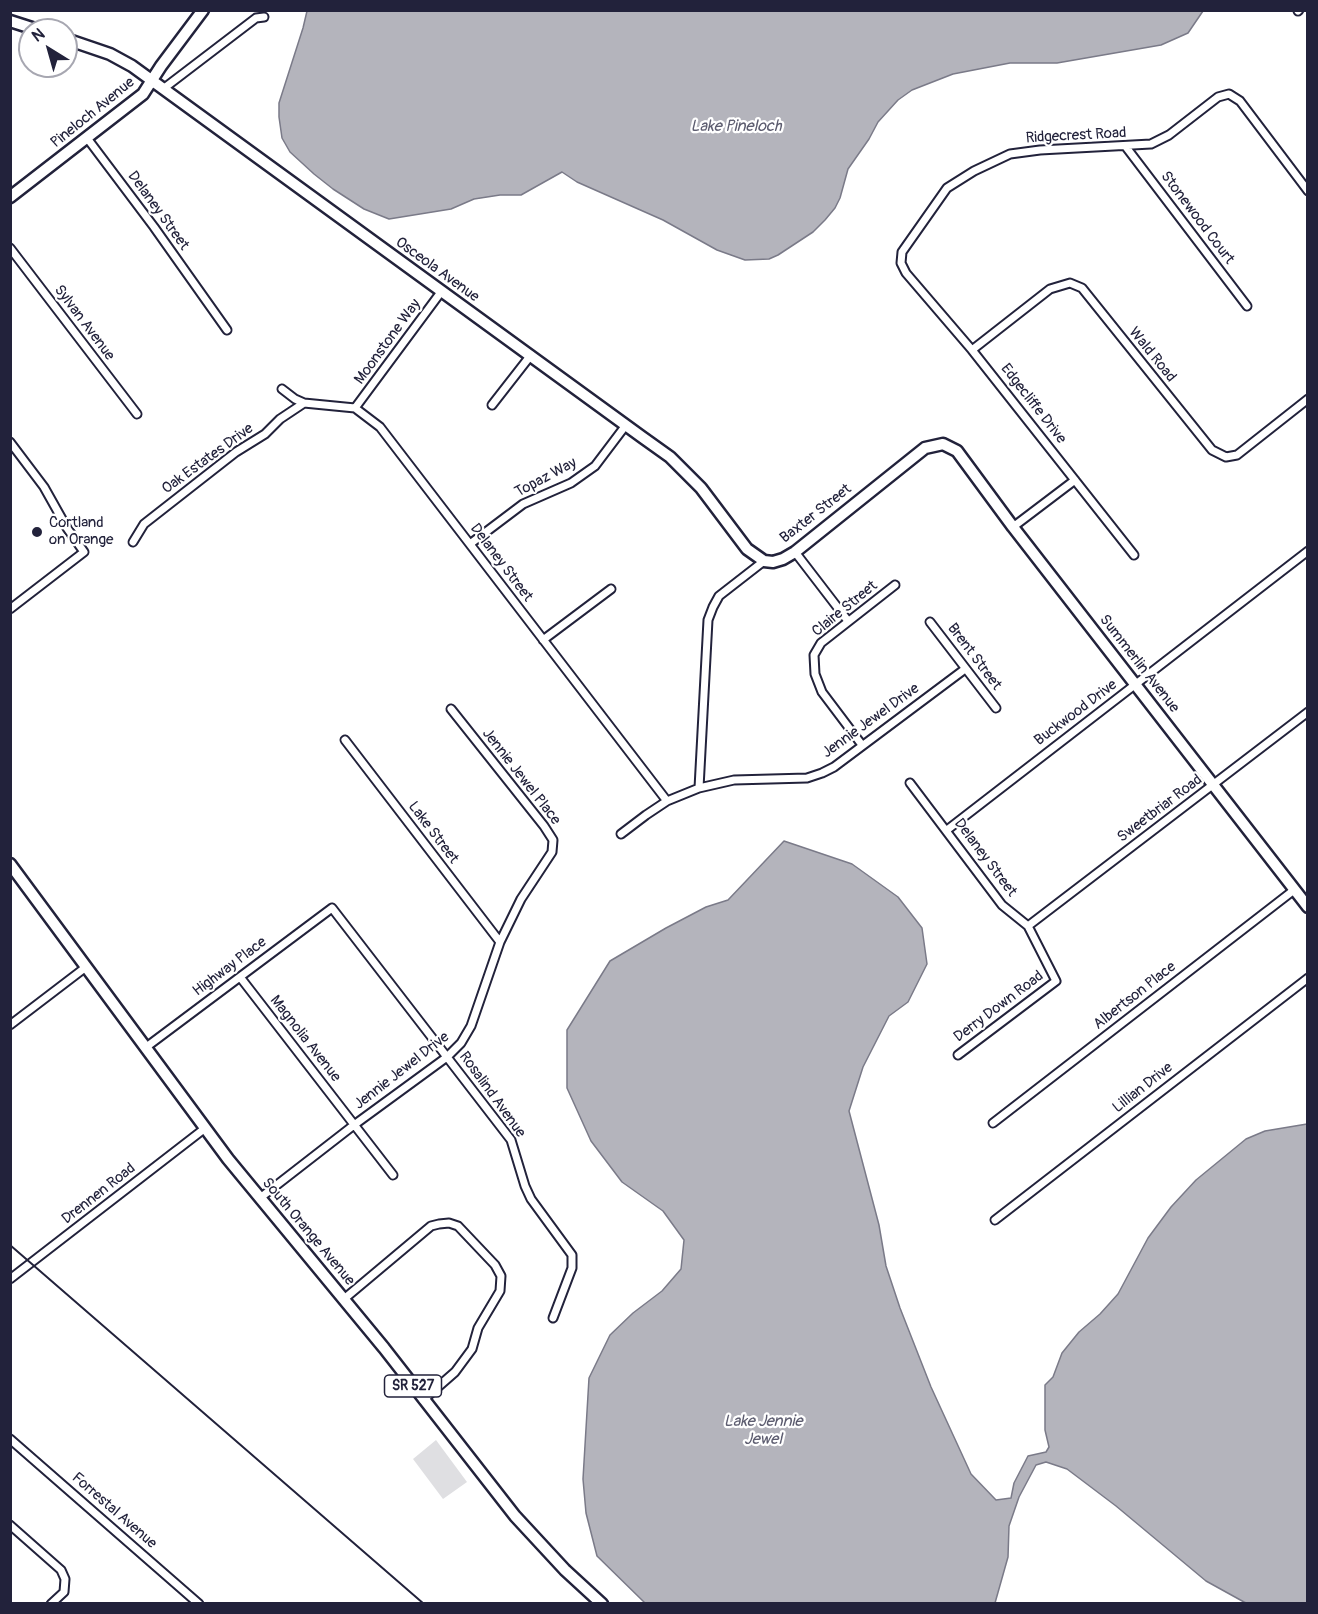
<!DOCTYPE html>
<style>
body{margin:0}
#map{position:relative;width:1318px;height:1614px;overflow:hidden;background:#fff;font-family:Pangolin,sans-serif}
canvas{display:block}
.frame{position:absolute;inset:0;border:12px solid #22223b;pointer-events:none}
.north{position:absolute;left:18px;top:18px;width:60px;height:60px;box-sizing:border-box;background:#fff;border:2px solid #a7a7b1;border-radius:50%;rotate:323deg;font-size:16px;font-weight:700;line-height:24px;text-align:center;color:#22223b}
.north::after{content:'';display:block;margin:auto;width:21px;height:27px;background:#22223b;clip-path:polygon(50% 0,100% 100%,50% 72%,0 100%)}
</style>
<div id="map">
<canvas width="1318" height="1614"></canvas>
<div class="frame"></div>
<div class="north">N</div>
</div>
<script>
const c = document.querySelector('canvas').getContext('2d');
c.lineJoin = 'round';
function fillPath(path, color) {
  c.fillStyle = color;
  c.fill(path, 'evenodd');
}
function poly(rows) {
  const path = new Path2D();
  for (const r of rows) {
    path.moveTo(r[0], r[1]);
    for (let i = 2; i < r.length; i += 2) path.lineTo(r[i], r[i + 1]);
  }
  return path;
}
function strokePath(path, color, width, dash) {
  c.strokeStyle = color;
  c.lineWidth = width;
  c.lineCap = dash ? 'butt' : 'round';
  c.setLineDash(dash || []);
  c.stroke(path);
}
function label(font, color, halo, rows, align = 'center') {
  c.font = font + ' Pangolin,sans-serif';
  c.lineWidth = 4.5;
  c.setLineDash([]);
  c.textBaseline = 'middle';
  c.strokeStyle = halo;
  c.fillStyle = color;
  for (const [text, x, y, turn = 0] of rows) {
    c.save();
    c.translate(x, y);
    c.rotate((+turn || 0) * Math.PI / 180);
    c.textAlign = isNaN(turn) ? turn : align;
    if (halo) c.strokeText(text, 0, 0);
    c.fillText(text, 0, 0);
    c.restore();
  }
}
fillPath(poly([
 [436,1440,467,1482,443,1499,413,1459]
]), '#dfdfe2');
const water = poly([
 [307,11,307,10,1203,11,1188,33,1161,45,1057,63,1010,63,953,74,912,90,898,100,878,122,869,139,848,169,840,198,835,208,825,220,813,232,778,255,769,259,745,260,717,250,663,220,577,182,562,172,521,195,500,195,474,199,451,209,389,219,364,209,333,189,314,174,290,152,282,138,279,117,279,103,303,28,307,11],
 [784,841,852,864,898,897,922,928,927,964,908,1002,889,1016,863,1067,849,1111,879,1225,886,1266,900,1308,931,1387,971,1474,996,1500,1011,1498,1014,1483,1028,1456,1046,1452,1049,1447,1045,1430,1045,1385,1053,1377,1062,1353,1079,1332,1100,1314,1118,1294,1148,1238,1171,1207,1196,1180,1246,1139,1265,1131,1307,1124,1307,1603,1248,1604,1244,1602,1206,1581,1116,1506,1067,1469,1046,1462,1036,1465,1019,1497,1009,1526,1008,1557,995,1603,645,1603,597,1556,586,1513,583,1479,589,1378,610,1335,633,1313,662,1291,681,1269,684,1240,663,1211,622,1182,591,1141,567,1088,567,1030,610,961,666,928,706,907,728,900,784,841]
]);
fillPath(water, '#b4b4bc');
strokePath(water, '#7a7a88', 1.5);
const street = poly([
 [1298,11,1299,10],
 [163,89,256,18,264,17],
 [87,138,154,227,227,330],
 [1126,147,1247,306],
 [10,248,137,414],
 [972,350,1050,289,1070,283,1082,288,1212,450,1226,457,1237,455,1308,399],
 [282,389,295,399,304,403,355,408,380,427,667,801],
 [492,405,531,355],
 [355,408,441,292],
 [10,442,44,487,67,528,84,552,10,609],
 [1013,527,1075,480],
 [133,542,144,524,236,452,265,434,280,419,304,403],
 [470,544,523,504,571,483,595,466,626,425],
 [795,552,848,621],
 [1134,555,972,350,906,273,901,263,902,252,947,188,974,171,1010,154,1040,150,1151,144,1169,135,1218,97,1229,94,1240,101,1308,191],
 [930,622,996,708],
 [543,640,611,589],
 [345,740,500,942],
 [862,745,822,692,815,674,814,655,821,643,895,585],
 [910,783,1002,905,1028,926,1056,981,958,1055],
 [699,788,708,620,713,607,719,596,764,561],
 [947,830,1308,551],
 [621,834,646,815,667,801,699,788,734,780,807,778,822,773,834,767,965,669],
 [1028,926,1308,712],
 [240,977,393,1175],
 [10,1025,86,967],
 [145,1048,332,908,511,1140,525,1186,531,1199,572,1255,572,1268,553,1318],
 [993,1123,1294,890],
 [260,1198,354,1125,447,1057,461,1043,471,1026,500,942,521,899,552,852,553,840,544,826,451,709],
 [995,1220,1308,978],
 [10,1279,204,1129],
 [344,1299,431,1226,439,1224,449,1223,458,1226,495,1265,501,1276,500,1291,478,1328,472,1349,455,1372,423,1400],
 [10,1439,199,1604],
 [10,1525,61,1570,65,1579,64,1592,51,1604]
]);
const secondary = poly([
 [10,21,38,30],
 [66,39,110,54,132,66,642,437,670,457,701,488,747,549,764,561,773,562,783,559,795,552,925,448,943,444,957,451,1013,527,1308,907],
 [10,197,143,94,161,66,203,10]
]);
const primary = poly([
 [10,864,228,1159,384,1348,515,1516,565,1570,602,1604]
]);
strokePath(street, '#22223b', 11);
strokePath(secondary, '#22223b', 15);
strokePath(primary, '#22223b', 15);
strokePath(street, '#fff', 7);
strokePath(secondary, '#fff', 10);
strokePath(primary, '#fff', 10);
strokePath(poly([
 [10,1245,424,1604]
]), '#22223b', 2);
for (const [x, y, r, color] of [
 [37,532,6,"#22223b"]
]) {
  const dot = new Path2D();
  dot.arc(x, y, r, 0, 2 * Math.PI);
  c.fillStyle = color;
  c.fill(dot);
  strokePath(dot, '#fff', 2);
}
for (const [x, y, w] of [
 [413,1386,57]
]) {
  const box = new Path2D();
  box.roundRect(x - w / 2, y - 11, w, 22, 4.5);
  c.fillStyle = '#fff';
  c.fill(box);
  strokePath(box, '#22223b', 1.5);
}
label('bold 14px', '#22223b', null, [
 ["SR 527",413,1386]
]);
label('15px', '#22223b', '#fff', [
 ["Pineloch Avenue",93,113,-39],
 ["Ridgecrest Road",1076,136,-3],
 ["Delaney Street",158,211,54],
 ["Stonewood Court",1197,218,53],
 ["Osceola Avenue",437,270,36],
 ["Sylvan Avenue",84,323,53],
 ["Moonstone Way",388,342,-54],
 ["Wald Road",1152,355,51],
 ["Edgecliffe Drive",1033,404,52],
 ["Oak Estates Drive",208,459,-36],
 ["Topaz Way",546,478,-28],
 ["Baxter Street",816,514,-38],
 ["Delaney Street",501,563,53],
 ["Claire Street",845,609,-39],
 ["Brent Street",974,657,53],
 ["Summerlin Avenue",1139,664,52],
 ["Buckwood Drive",1076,713,-37],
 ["Jennie Jewel Drive",871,721,-36],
 ["Jennie Jewel Place",521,777,52],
 ["Sweetbriar Road",1160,809,-37],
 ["Lake Street",433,833,53],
 ["Delaney Street",985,858,53],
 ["Highway Place",230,967,-37],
 ["Albertson Place",1135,996,-38],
 ["Derry Down Road",999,1007,-37],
 ["Magnolia Avenue",305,1039,52],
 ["Jennie Jewel Drive",402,1071,-38],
 ["Lillian Drive",1143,1088,-38],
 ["Rosalind Avenue",492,1095,54],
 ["Drennen Road",99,1194,-38],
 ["South Orange Avenue",308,1232,50],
 ["Forrestal Avenue",114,1511,41]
]);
label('15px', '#22223b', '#fff', [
 ["Cortland",49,523],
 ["on Orange",49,540]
], 'left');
label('italic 16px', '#5c5c6f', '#fff', [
 ["Lake Pineloch",736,127],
 ["Lake Jennie",763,1422],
 ["Jewel",763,1440]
]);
</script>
